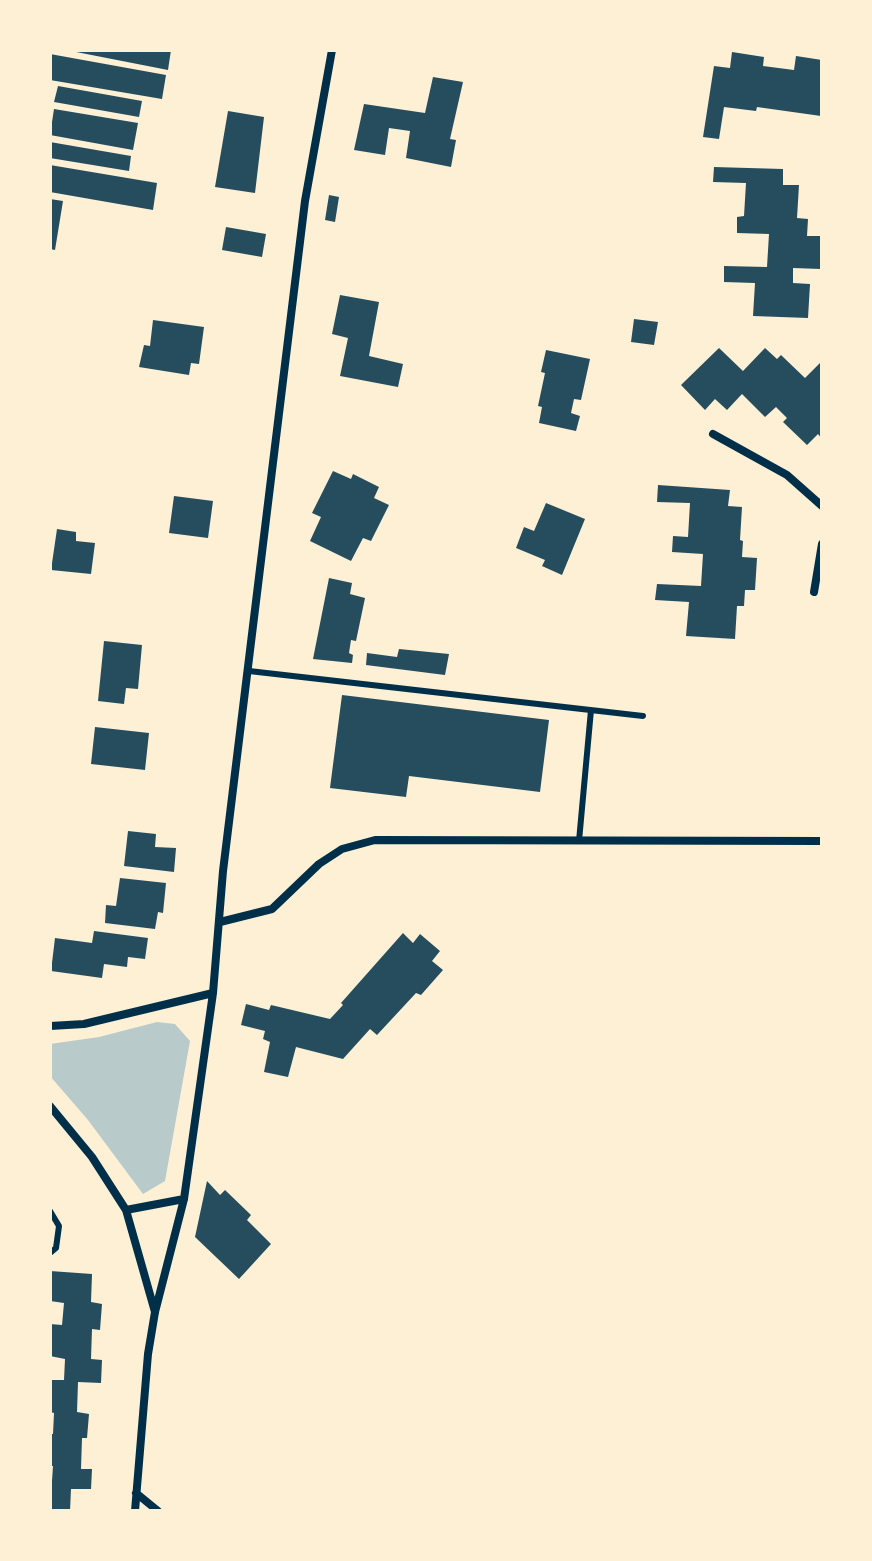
<!DOCTYPE html>
<style>
body{margin:0}
#map{position:relative;width:872px;height:1561px;overflow:hidden;background:#fdf0d5;font-family:"Titillium Web",sans-serif}
canvas{display:block}
.frame{position:absolute;inset:0;border:52px solid #fdf0d5;pointer-events:none}
</style>
<div id="map">
<canvas width="872" height="1561"></canvas>
<div class="frame"></div>
</div>
<script>
const c = document.querySelector('canvas').getContext('2d');
c.lineJoin = 'round';
function fillPath(path, color) {
  c.fillStyle = color;
  c.fill(path, 'evenodd');
}
function poly(rows) {
  const path = new Path2D();
  for (const r of rows) {
    path.moveTo(r[0], r[1]);
    for (let i = 2; i < r.length; i += 2) path.lineTo(r[i], r[i + 1]);
  }
  return path;
}
function strokePath(path, color, width, dash) {
  c.strokeStyle = color;
  c.lineWidth = width;
  c.lineCap = dash ? 'butt' : 'round';
  c.setLineDash(dash || []);
  c.stroke(path);
}
fillPath(poly([
 [157,1022,175,1024,190,1041,165,1181,143,1194,88,1120,50,1076,50,1044,99,1037]
]), '#b9caca');
fillPath(poly([
 [66,50,171,50,168,70],
 [732,52,764,57,763,66,794,70,796,56,822,60,821,116,757,107,756,111,724,107,719,139,703,137,714,66,730,68],
 [50,54,166,75,162,99,50,80],
 [433,77,463,82,450,139,456,140,451,167,406,158,410,131,389,128,385,155,354,150,364,104,425,113],
 [58,86,142,101,139,117,54,102],
 [54,109,138,123,133,150,50,135],
 [228,111,264,117,255,193,215,187],
 [50,142,131,156,129,171,50,158],
 [50,165,157,183,153,210,50,192],
 [714,167,783,169,783,185,799,185,797,218,808,219,807,236,822,236,821,269,793,268,793,283,810,284,808,318,753,316,755,283,724,282,724,266,767,267,769,234,737,233,737,217,744,216,746,183,713,182],
 [329,195,339,197,335,222,325,220],
 [50,199,63,201,55,250,50,249],
 [226,227,266,234,262,257,222,250],
 [340,295,379,302,369,356,403,364,398,387,340,376,348,338,332,334],
 [634,319,658,322,654,345,631,342],
 [153,320,204,327,199,364,191,363,189,375,139,367,144,345,150,346],
 [719,348,743,371,765,348,777,359,781,355,805,378,822,361,822,439,818,434,807,445,783,422,787,418,776,407,765,417,742,394,727,410,715,399,705,410,681,385],
 [546,350,590,359,581,400,574,399,571,413,580,416,576,431,539,423,542,407,538,406,545,373,541,372],
 [333,471,351,479,353,474,379,487,374,498,389,505,371,541,363,538,351,561,310,541,321,517,312,513],
 [658,485,730,490,728,506,742,507,740,540,743,541,742,557,757,558,755,590,745,590,744,606,737,606,735,639,686,636,689,602,655,600,657,584,701,586,703,554,672,552,673,536,688,537,690,503,657,502],
 [174,496,213,501,208,538,169,533],
 [546,503,585,519,562,575,542,566,545,560,516,548,524,527,534,531],
 [57,529,76,532,76,541,95,543,91,574,51,570],
 [329,578,352,583,350,594,365,598,356,641,351,640,349,653,353,655,352,663,313,659],
 [104,641,142,645,138,689,126,688,124,704,98,701],
 [399,649,449,654,445,675,366,665,367,653,397,657],
 [342,695,549,720,540,792,409,776,406,797,330,788],
 [95,727,149,733,145,770,91,764],
 [128,831,156,834,155,847,176,848,174,872,124,866],
 [120,878,166,883,163,913,158,912,155,929,105,923,106,905,116,906],
 [94,931,148,938,145,959,128,957,127,967,104,964,102,978,51,971,55,938,92,943],
 [403,933,413,943,420,934,440,951,432,961,443,970,421,995,416,993,377,1035,370,1029,343,1059,296,1047,288,1077,264,1072,270,1042,263,1039,265,1031,241,1025,246,1004,269,1010,271,1005,330,1019,343,1005,341,1003],
 [207,1181,220,1195,225,1190,251,1215,247,1220,271,1244,239,1279,195,1237],
 [50,1271,92,1274,91,1302,102,1304,100,1330,92,1329,91,1359,102,1360,101,1383,78,1382,77,1412,89,1414,87,1438,82,1438,81,1469,92,1469,91,1489,71,1489,70,1511,50,1511,53,1466,50,1466,50,1434,53,1434,54,1413,50,1412,50,1380,64,1380,65,1359,50,1356,50,1324,62,1325,64,1303,50,1301]
]), '#264d5e');
strokePath(poly([
 [249,671,643,716],
 [579,841,591,710],
 [50,1211,59,1226,56,1248,50,1253]
]), '#003049', 6);
strokePath(poly([
 [713,434,787,475,822,506],
 [814,592,822,544],
 [220,922,272,909,319,864,342,849,375,840,822,841],
 [50,1026,84,1024,213,993],
 [50,1106,92,1157,126,1210,155,1312],
 [126,1210,184,1199],
 [136,1493,158,1511],
 [135,1511,148,1354,155,1312,184,1199,213,993,223,871,305,201,332,50]
]), '#003049', 8);
</script>
